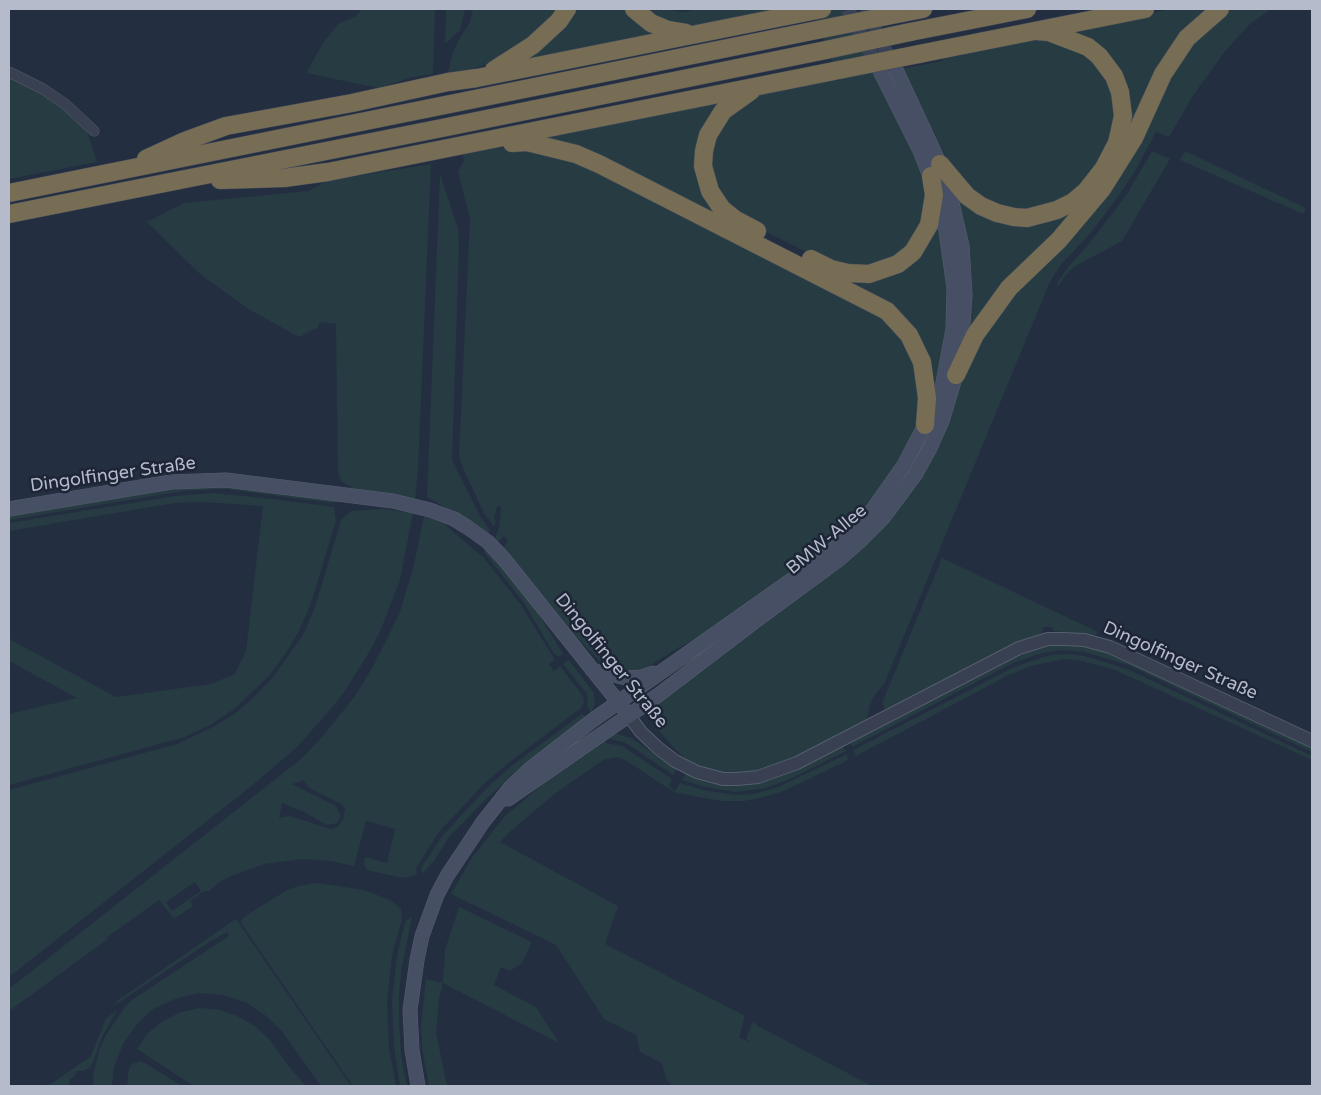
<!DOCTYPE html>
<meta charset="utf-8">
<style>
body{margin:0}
#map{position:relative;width:1321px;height:1095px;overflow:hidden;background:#242e41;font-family:"Varela Round",sans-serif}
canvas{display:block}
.frame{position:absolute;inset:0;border:10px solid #b5bbcb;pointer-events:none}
</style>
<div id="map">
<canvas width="1321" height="1095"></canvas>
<div class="frame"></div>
</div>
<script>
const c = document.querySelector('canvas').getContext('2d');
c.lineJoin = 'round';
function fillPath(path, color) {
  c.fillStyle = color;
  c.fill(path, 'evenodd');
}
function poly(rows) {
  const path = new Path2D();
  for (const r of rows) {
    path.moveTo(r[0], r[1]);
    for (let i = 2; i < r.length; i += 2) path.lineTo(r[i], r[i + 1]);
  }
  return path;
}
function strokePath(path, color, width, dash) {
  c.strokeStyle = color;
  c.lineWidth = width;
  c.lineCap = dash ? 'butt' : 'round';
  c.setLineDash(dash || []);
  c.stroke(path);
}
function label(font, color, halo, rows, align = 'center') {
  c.font = font + ' "Varela Round",sans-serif';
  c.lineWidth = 5;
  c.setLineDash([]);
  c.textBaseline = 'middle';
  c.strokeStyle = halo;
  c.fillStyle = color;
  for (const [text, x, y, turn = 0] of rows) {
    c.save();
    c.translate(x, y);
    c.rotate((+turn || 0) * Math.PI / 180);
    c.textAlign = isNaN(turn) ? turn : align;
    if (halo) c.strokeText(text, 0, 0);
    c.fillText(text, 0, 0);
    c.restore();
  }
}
fillPath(poly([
 [362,9,435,9,433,74,413,77,378,88,306,73,323,43,338,24,356,16],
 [446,9,465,9,460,30,445,44],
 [473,9,561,9,542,31,496,61,460,73,459,71,448,73,452,55,458,41,470,22],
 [572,9,629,9,664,32,511,67],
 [640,9,664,9,681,12,690,11,691,9,781,9,699,26,686,27,676,26],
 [813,9,842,9,920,160,929,187,918,239,877,268,830,264,743,220,731,212,708,175,718,124,754,96,835,79,837,81,840,80],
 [1172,9,1213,9,1127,139,1128,117,1082,39,1070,29],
 [1230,9,1271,9,1251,23,1225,51,1192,97,1169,137,1156,132,1134,173,1116,199,1094,229,1059,267,1049,284,885,682,873,698,869,707,868,716,865,721,802,754,766,769,736,773,721,772,707,769,685,758,676,750,654,725,652,718,654,707,902,504,920,480,943,436,968,364,987,323,1063,243,1176,59,1220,15],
 [1041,39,1085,51,1112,83,1118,125,1084,187,1032,213,983,201,954,172,901,69,943,61,943,59],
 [9,75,19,79,56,103,87,131,97,162,9,179,9,152,11,151,9,146],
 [736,96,700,167,742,228,829,272,886,274,937,210,950,293,945,350,931,403,888,307,527,140],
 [504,147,522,148,556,153,874,306,913,349,922,410,914,437,871,504,833,544,701,636,676,649,641,671,632,674,609,669,604,665,570,631,503,548,508,540,504,536,498,542,495,538,499,528,501,507,497,506,494,519,496,520,494,527,484,513,465,473,459,456,470,219,458,172,464,161,462,153],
 [1152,151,1170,159,1122,241,1074,267,1065,276,1058,286,1057,283,1069,266,1088,245,1127,194],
 [1185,151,1306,208,1303,214,1180,160],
 [431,164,418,469,415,500,357,490,342,482,338,473,336,324,320,322,317,328,299,337,250,310,200,274,147,222,184,203,309,191,327,181],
 [440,174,458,228,459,247,452,460,480,516,490,531,488,533,473,523,427,497],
 [956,191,989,215,1079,205,968,341],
 [216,485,337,499,336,502,332,503,226,489,200,490,183,491,9,520,9,515,177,487],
 [214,493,273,499,334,507,336,521,310,606,298,633,286,653,270,675,234,709,212,724,185,737,9,785,9,714,77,698,9,661,9,639,116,697,211,684,235,674,246,651,263,506,203,502,175,503,9,531,9,523,174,496],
 [384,509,413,513,400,580,381,629,371,649,345,691,329,711,297,747,249,788,9,977,9,790,177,744,213,727,237,712,254,697,273,677,303,635,315,607,341,520,351,511],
 [424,516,444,524,484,558,521,605,555,660,549,664,554,671,560,666,583,696,584,703,581,708,507,764,483,785,439,832,416,868,417,875,402,878,367,870,364,864,365,857,387,863,395,829,366,821,354,866,331,861,303,859,264,864,234,875,221,881,209,891,204,891,190,901,193,906,174,919,159,900,107,937,108,939,9,1011,9,989,301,759,323,736,355,696,372,668,387,639,400,612,405,595,413,569],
 [304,780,309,788,341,804,345,809,343,820,337,827,331,829,290,816,279,818,282,803,302,811,327,825,337,823,341,816,336,806,292,784],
 [195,882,201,891,172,911,166,902],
 [486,549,501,565,528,597,563,654,558,657,553,652,524,603,484,552],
 [942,558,1098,632,1094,636,1054,631,1051,627,1044,627,1041,634,1013,644,891,708,885,709,882,703],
 [1046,645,1081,645,1107,651,1312,746,1312,752,1128,665,1085,652,1061,650,1038,654,1011,664,852,747,851,741,1006,659],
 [1070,654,1084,656,1127,669,1312,756,1312,760,1115,670,1082,661,1064,659,1031,666,1007,676,856,756,853,750,1014,667,1050,655],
 [569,660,593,692,595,703,591,713,587,705,588,699,586,693,563,664],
 [582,714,587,718,527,763,488,797,449,837,434,861,423,873,421,868,443,835,486,789,511,766],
 [617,734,631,738,676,769,673,775,629,745,624,742,609,739,608,737],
 [604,740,606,743,622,746,672,779,669,786,675,791,680,783,703,790,736,795,754,794,778,787,847,754,848,760,803,782,781,792,760,798,744,801,721,801,677,793,666,787,630,763,618,757,603,760,556,793,514,828,500,842,618,906,605,944,745,1016,739,1037,749,1042,746,1038,753,1021,758,1026,872,1086,673,1086,666,1079,662,1063,640,1052,636,1035,604,1019,556,945,451,894,471,859,504,817,543,784],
 [842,746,846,751,790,779,766,788,736,792,704,787,682,780,686,773,721,783],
 [317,883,364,890,390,900,401,909,402,920,392,955,387,1001,389,1048,396,1086,353,1086,241,923,242,919,250,913,287,890,298,886],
 [459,907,532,942,522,963,510,971,501,967,494,985,536,1007,559,1043,443,983,439,999,436,1032,447,1086,429,1086,422,1049,421,1027,426,979,443,983,445,950],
 [412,916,401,972,399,993,399,1021,401,1055,407,1086,400,1086,394,1047,392,1001,397,956,405,922],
 [236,919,351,1086,321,1086,282,1031,265,1015,245,1002,222,995,198,993,175,999,153,1009,136,1025,123,1044,114,1067,112,1086,94,1086,93,1076,99,1050,106,1035,124,1008,132,1000,229,936,227,932,212,940,115,1005,117,1001],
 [200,1008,220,1010,237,1016,255,1026,270,1040,291,1069,306,1086,194,1086,137,1049,148,1033,163,1021,181,1012],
 [117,1011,102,1037,91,1067,84,1071,76,1071,75,1076,70,1079,69,1086,48,1086,91,1056,106,1018],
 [140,1061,145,1063,182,1086,127,1086,129,1068,132,1064]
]), '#263c42');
strokePath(poly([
 [848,9,879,70],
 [864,9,894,67]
]), '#3a4356', 14, [14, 7]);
const minor = poly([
 [9,72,43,89,65,104,94,131]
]);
const tertiary = poly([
 [629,716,641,732,658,748,675,761,697,772,723,779,737,779,758,777,797,763,1019,648,1048,639,1064,639,1084,640,1110,647,1312,741]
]);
const secondary = poly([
 [9,509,171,482,226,480,393,501,430,510,454,519,467,527,488,542,504,559,623,708],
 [592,670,626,678,642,677,653,673],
 [508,799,657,696,758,619,837,561,862,539,883,518,915,475,930,448,942,421,956,375,962,338,965,295,962,246,949,190,940,164,896,70],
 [418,1086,412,1050,410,1010,417,960,422,936,437,895,447,876,483,822,510,788,530,769,593,720,827,555,850,535,873,509,904,465,925,425,942,388,953,329,954,288,943,210,921,153,881,73]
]);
const motorway = poly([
 [634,9,651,23,668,30,686,33],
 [902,13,923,9],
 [910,32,1027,9],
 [919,54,1145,9],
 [494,70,533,45,559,21,567,9],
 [751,91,723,111,708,135,704,151,703,166,710,191,722,209,736,220,757,231],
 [512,143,527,142,576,154,599,164,887,311,909,335,922,362,927,398,925,425],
 [146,159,185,141,226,126,352,103,448,82,477,78,822,9],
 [940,164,967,196,981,206,997,213,1014,217,1027,218,1057,210,1073,202,1086,191,1104,168,1117,143,1123,116,1120,92,1114,76,1099,56,1088,47,1049,32,1036,31],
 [220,180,284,178,328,172,834,71],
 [9,193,817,30],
 [9,214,447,127,826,50],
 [811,259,831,269,848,273,869,274,898,264,913,252,929,225,934,195,931,176],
 [956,375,975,335,1009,288,1059,240,1102,189,1134,138,1163,74,1187,38,1220,9]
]);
strokePath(minor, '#565e6e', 11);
strokePath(tertiary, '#565e6e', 14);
strokePath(secondary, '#565e6e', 15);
strokePath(motorway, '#434b5b', 19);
strokePath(minor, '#384051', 10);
strokePath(tertiary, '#384051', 12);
strokePath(secondary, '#464f64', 14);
strokePath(motorway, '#776d55', 18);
const motorwayBridge = poly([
 [817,30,902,13],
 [826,50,910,32],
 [834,71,919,54]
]);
strokePath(motorwayBridge, '#434b5b', 19, []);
strokePath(motorwayBridge, '#776d55', 18);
label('18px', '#b5bbcb', '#1d2536', [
 ["Dingolfinger Straße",113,475,-8],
 ["BMW-Allee",827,540,-40],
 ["Dingolfinger Straße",611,661,51],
 ["Dingolfinger Straße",1180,661,24]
]);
</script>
